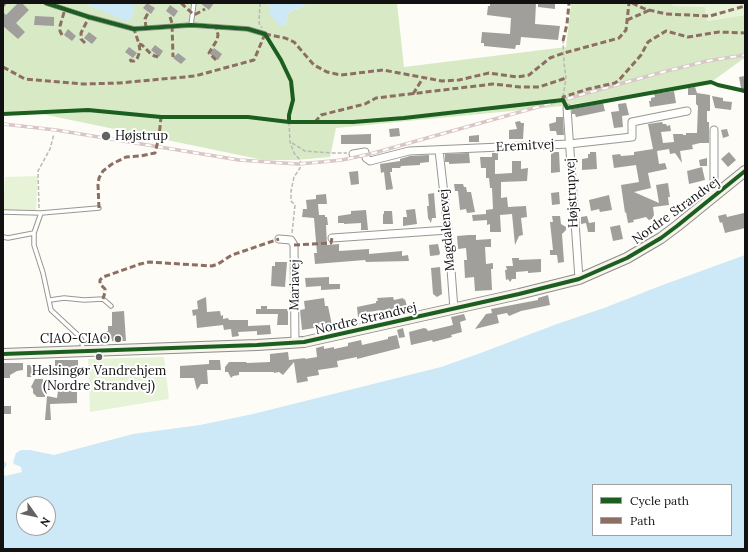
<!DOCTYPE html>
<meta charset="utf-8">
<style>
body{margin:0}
#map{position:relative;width:748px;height:552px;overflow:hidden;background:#fdfcf7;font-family:Lora,serif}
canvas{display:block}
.frame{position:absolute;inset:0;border:4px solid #111;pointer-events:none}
.legend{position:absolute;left:592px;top:484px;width:140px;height:52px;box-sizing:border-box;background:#fff;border:1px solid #a0a0a0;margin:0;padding:5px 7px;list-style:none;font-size:12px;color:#111}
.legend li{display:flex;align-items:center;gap:8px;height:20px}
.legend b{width:20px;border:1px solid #a0a0a0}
.north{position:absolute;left:16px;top:496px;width:40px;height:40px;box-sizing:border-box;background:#fff;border:1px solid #a0a0a0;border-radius:50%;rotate:123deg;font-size:11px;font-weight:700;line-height:16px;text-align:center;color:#111}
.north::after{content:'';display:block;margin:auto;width:14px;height:18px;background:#646362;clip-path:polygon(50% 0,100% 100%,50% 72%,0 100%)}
</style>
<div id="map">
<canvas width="748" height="552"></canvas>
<div class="frame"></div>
<ul class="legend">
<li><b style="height:5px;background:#1b5e20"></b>Cycle path</li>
<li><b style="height:5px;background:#8d6e63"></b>Path</li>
</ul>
<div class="north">N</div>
</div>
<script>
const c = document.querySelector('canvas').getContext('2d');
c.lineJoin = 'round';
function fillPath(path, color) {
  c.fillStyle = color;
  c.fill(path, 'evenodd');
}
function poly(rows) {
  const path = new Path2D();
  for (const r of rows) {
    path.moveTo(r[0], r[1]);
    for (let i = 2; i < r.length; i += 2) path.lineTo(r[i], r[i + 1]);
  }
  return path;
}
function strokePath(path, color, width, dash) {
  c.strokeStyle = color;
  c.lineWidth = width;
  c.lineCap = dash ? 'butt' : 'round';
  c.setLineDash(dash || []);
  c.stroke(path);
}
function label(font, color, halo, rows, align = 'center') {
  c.font = font + ' Lora,serif';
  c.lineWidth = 4;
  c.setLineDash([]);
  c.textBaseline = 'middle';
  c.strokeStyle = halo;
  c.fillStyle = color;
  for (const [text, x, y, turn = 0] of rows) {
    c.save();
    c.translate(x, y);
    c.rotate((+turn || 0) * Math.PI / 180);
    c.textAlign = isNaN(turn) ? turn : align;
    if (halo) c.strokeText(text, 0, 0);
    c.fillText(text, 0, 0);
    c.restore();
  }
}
fillPath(poly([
 [672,3,745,3,745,15,707,21,705,7,673,6],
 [38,176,36,210,27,212,3,210,5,177],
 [164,357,169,399,90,412,88,359]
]), '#e7f3d7');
fillPath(poly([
 [3,3,87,3,89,5,106,12,130,20,134,13,134,3,269,3,268,4,285,26,288,14,290,11,298,9,307,3,397,3,404,67,566,47,571,3,672,3,673,6,705,7,707,21,745,15,745,59,743,59,714,80,563,106,336,128,330,157,296,160,263,160,42,114,3,113]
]), '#d8eac5');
fillPath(poly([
 [87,3,134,3,134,13,130,20,125,21,89,5],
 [269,3,307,3,298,9,290,11,288,14,285,26,280,26,269,14],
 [745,255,745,549,3,549,3,460,7,464,3,471,5,476,22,472,21,467,14,464,13,462,16,453,21,450,30,450,54,455,133,434,200,425,253,414,441,367,478,354,557,324,604,308,660,286],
 [593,485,731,485,731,535,593,535],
 [24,504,48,504,48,528,24,528]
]), '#cde8f7');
fillPath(poly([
 [18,3,22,3,29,10,16,23,25,32,18,39,3,26,3,12,6,15],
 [147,3,155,8,151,14,143,8],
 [200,3,214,3,209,10],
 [490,3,536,3,535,24,560,26,558,40,521,37,520,45,516,45,515,49,484,46,484,43,481,43,482,32,510,34,511,18,487,15,488,6,490,6],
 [538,3,555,3,555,9,538,7],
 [170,5,178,11,174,17,166,11],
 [35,16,54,17,54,26,34,25],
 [68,29,76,36,72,41,64,35],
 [89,32,97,38,92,44,84,38],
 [155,45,163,51,159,57,151,50],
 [129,47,137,53,133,58,125,52],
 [214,48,222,54,218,60,210,54],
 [178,53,186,59,181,64,173,58],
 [745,76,745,92,742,93,739,77],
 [695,87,697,93,710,95,710,111,707,111,707,122,709,122,709,143,700,143,692,145,693,149,680,151,682,163,675,153,670,154,669,149,657,151,659,164,665,163,667,169,648,173,651,188,634,192,659,203,656,185,668,183,670,197,668,197,669,205,653,207,654,215,652,219,649,220,646,217,638,219,633,220,634,222,628,223,626,212,625,213,621,185,639,182,636,165,614,168,612,155,620,154,621,156,634,155,634,152,653,149,648,124,662,122,663,124,666,124,667,126,670,125,671,131,661,132,663,143,674,142,673,134,683,134,683,135,686,135,686,133,697,133,698,106,696,104,696,95,688,95,688,88],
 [674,91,676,103,650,107,649,101,651,101,651,98,655,97,654,94],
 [712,96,723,98,723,101,732,102,731,110,715,108],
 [603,103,605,111,576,117,575,114,572,114,572,109],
 [626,103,629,115,622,116,623,127,614,128,611,112,619,111,618,104],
 [556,117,563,117,564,135,557,135,556,131,550,131,549,124,556,122],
 [520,121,521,123,524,123,523,139,509,139,509,130,517,129,515,122],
 [399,128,400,136,390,137,389,129],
 [727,129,729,136,723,138,721,130],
 [371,134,371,144,341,144,341,135],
 [479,135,479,142,469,142,469,136],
 [551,152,559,152,560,172,551,173],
 [590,152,596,152,597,169,582,170,582,159,588,158,588,154,590,154],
 [729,152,736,160,728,167,721,159],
 [469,153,470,163,449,164,449,162,445,162,445,154],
 [492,153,498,153,498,160,495,160,495,174,512,173,512,161,521,161,521,169,528,168,527,181,501,182,501,198,507,197,508,207,526,206,527,217,521,218,523,235,519,236,515,245,512,214,500,215,501,232,490,232,490,224,487,225,487,220,473,221,472,215,486,214,486,210,493,209,492,188,490,188,489,178,486,178,486,168,481,168,480,157,492,157],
 [429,155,429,162,420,163,420,165,401,166,400,168,392,168,392,172,390,172,393,189,386,190,384,172,381,173,380,164,400,161,400,159,410,156],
 [707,158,707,166,700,166,699,160],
 [702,167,705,180,689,184,687,171],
 [358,171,359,184,351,185,349,172],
 [454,184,463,184,464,187,466,187,467,192,471,192,475,212,467,213,466,209,460,210,458,191,455,191],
 [559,192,560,204,552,205,551,193],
 [434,193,436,218,432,218,431,223,428,218,427,206,429,206,428,194],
 [326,194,327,204,318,204,319,215,325,215,325,217,327,217,328,225,326,225,327,245,339,244,339,251,369,249,369,254,402,251,402,256,408,255,409,261,366,262,365,260,315,264,314,253,317,253,314,218,302,217,303,209,307,209,306,200,316,199,316,195],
 [609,195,612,210,600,212,599,209,591,211,589,200],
 [415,209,417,224,403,226,403,217,407,217,406,210],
 [366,210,368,230,361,230,361,223,344,224,344,223,338,223,338,216,351,214,351,211],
 [384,211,392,211,393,224,383,224,383,214,384,214],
 [744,213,745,214,745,228,725,233,722,222,720,223,718,216,726,214,727,217],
 [552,216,560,216,561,224,566,227,566,230,562,234,564,262,558,263,557,255,550,255,550,250,553,250,550,222,553,222],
 [587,216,589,223,595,222,595,232,588,232,586,223,581,224,581,217],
 [620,225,623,239,613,241,610,227],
 [469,235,476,235,476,240,491,239,491,247,485,247,486,264,493,263,493,269,491,269,492,290,475,291,474,277,465,278,464,260,467,260,466,248,458,249,457,236],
 [438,244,440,253,439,255,430,256,429,245],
 [512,258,519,258,519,260,541,259,541,272,528,273,528,271,516,272,516,279,512,279,510,282,508,279,506,280,505,270,507,270,506,266,513,266],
 [275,262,287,262,285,287,271,286,272,266,275,266],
 [440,267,442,294,437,297,433,294,431,268],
 [329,277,329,284,340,284,340,289,321,290,321,286,306,287,305,278],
 [548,295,550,305,521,311,509,316,507,313,497,315,499,323,475,329,486,314,492,313,491,309,538,300,538,298],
 [206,297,207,312,220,311,221,316,223,315,223,319,228,318,229,320,248,320,248,326,270,325,271,334,257,335,257,331,238,332,239,336,232,337,231,329,224,330,223,325,197,328,196,315,193,316,192,310,198,309,197,301],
 [393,297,394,300,403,298,404,300,405,299,407,307,395,310,395,312,380,313,380,310,364,313,365,315,358,317,357,307,376,303,376,301,378,301,377,298],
 [324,298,325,306,328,306,332,325,302,330,300,310,305,309,304,301],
 [261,306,267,306,267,309,288,309,288,325,277,325,278,314,256,314,256,309,261,309],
 [124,311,126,341,112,341,112,339,102,339,102,332,108,331,108,326,112,326,112,312],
 [464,314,466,320,460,322,462,332,451,335,452,337,433,342,432,340,411,345,409,332,424,328,427,329,428,331,453,325,451,317],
 [403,328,405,337,399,338,397,330],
 [397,335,400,348,357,359,357,357,337,361,338,367,318,370,319,375,307,377,308,381,297,383,294,362,283,375,279,372,274,373,274,372,239,372,239,375,233,376,231,378,228,372,225,372,225,367,229,362,246,362,247,363,270,362,270,354,288,352,289,360,305,358,305,359,317,357,316,348,324,346,324,349,334,347,334,349,348,346,348,343,361,340,362,345,388,339,388,337],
 [55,360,78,360,78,368,63,368,62,372,55,372],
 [209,360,220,360,221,370,207,370,208,384,201,384,197,390,194,378,180,378,180,366,209,364],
 [3,363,23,363,23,370,17,371,10,375,10,378,3,378],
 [27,365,35,365,36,377,27,377],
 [35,379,43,379,45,397,37,397,33,393,33,389,31,387],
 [58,391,77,391,77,403,50,404,51,420,45,420,47,396,57,398],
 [3,406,11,406,11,414,3,414]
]), '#a19f9c');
const lane = poly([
 [46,3,89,17,134,29,191,25,248,29,265,34],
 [191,25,194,3],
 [3,212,41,213,99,208],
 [34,233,34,245,43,273,51,310,80,337,82,341,83,351],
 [3,237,8,238,34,233,41,213],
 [50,300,64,298,84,300,103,299,111,306]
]);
const street = poly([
 [567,108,579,279],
 [714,130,714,190,715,195],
 [439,150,448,230,454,309],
 [353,154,365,152,366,158,370,161,409,151,569,144,632,137,632,122,687,111],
 [332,238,448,230],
 [279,239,291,240,294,245,295,343]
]);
const secondary = poly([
 [3,354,257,345,304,342,519,294,579,279,627,258,661,238,677,226,745,171]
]);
strokePath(lane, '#979795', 5.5);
strokePath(street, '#979795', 9);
strokePath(secondary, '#8e8d8b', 12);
strokePath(poly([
 [260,3,259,23,262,28],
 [563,97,566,78,564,63,563,41],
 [289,122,290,142,294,153,300,160,301,164,300,168,294,177,291,191,291,201,295,205,292,233],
 [292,143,305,151,332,153,347,153],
 [39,208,38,171,50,149,54,134]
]), '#b9b9b8', 1.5, [4, 2]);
strokePath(lane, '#fffffe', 3.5);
strokePath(street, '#fffffe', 7);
strokePath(secondary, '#f6f4eb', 10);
const rail = poly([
 [3,124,56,130,239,160,298,164,321,162,342,160,370,154,659,73,707,61,745,55]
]);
strokePath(rail, '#d9c6c7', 3.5);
strokePath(rail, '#fff', 2, [6]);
strokePath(poly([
 [181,3,193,14,196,14,205,9],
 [632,3,645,9,666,14,710,16,745,6],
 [3,6,5,3],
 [170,17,172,23,173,57],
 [627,20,650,10],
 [146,28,145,19,148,13],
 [265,34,285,38,294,42,314,65,327,72,341,75,383,70,442,81,459,80,489,73,517,77,529,75,550,58,564,53,619,38,626,30,629,3],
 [62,35,60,31,60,26,65,9],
 [563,41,567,24,569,3],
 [85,43,81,39,81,33,89,17],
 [139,44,142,45,152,55,158,57],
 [130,59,131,61,134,61,137,59,140,51,139,44,134,29],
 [216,60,209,53,217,40,218,35,216,26],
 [3,67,25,79,83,84,119,83,195,76,254,60,265,34],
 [413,94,423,78],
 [563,100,563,97,588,89,615,83,619,80,641,55,648,42,666,31,688,37,719,32,745,33],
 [315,122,321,115,365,104,376,98,493,84,520,87,539,87,566,78],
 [99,208,98,185,99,178,103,171,112,164,126,157,140,156,155,153,159,137,161,117],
 [294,245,331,243,332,238],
 [103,299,105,292,105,289,100,284,100,280,103,277,140,264,149,262,212,266,218,264,232,255,279,239]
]), '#8d6e63', 3, [6, 3]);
strokePath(poly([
 [46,3,89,17,134,29,191,25,248,29,265,34,281,60,291,81,293,100,289,115,289,122],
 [3,114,88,110,161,117,248,117,289,122,353,122,404,118,563,100,567,108,711,82,718,85,745,91],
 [3,354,257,345,304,342,519,294,579,279,627,258,661,238,677,226,745,171]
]), '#1b5e20', 4);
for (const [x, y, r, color] of [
 [106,136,5,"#646362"],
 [118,339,4,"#646362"],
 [99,357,4,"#646362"]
]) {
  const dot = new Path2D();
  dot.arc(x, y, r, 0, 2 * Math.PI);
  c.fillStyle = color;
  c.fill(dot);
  strokePath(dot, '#fff', 1.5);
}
label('13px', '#111', '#fff', [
 ["Højstrup",115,136],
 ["CIAO-CIAO",110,339,"right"],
 ["Helsingør Vandrehjem",99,371,"center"],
 ["(Nordre Strandvej)",99,386,"center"]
], 'left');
label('13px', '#111', '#fff', [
 ["Eremitvej",525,146,-3],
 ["Højstrupvej",572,193,-93],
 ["Nordre Strandvej",676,211,-36],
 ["Magdalenevej",447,230,-95],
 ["Mariavej",295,285,-89],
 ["Nordre Strandvej",366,319,-13]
]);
</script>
